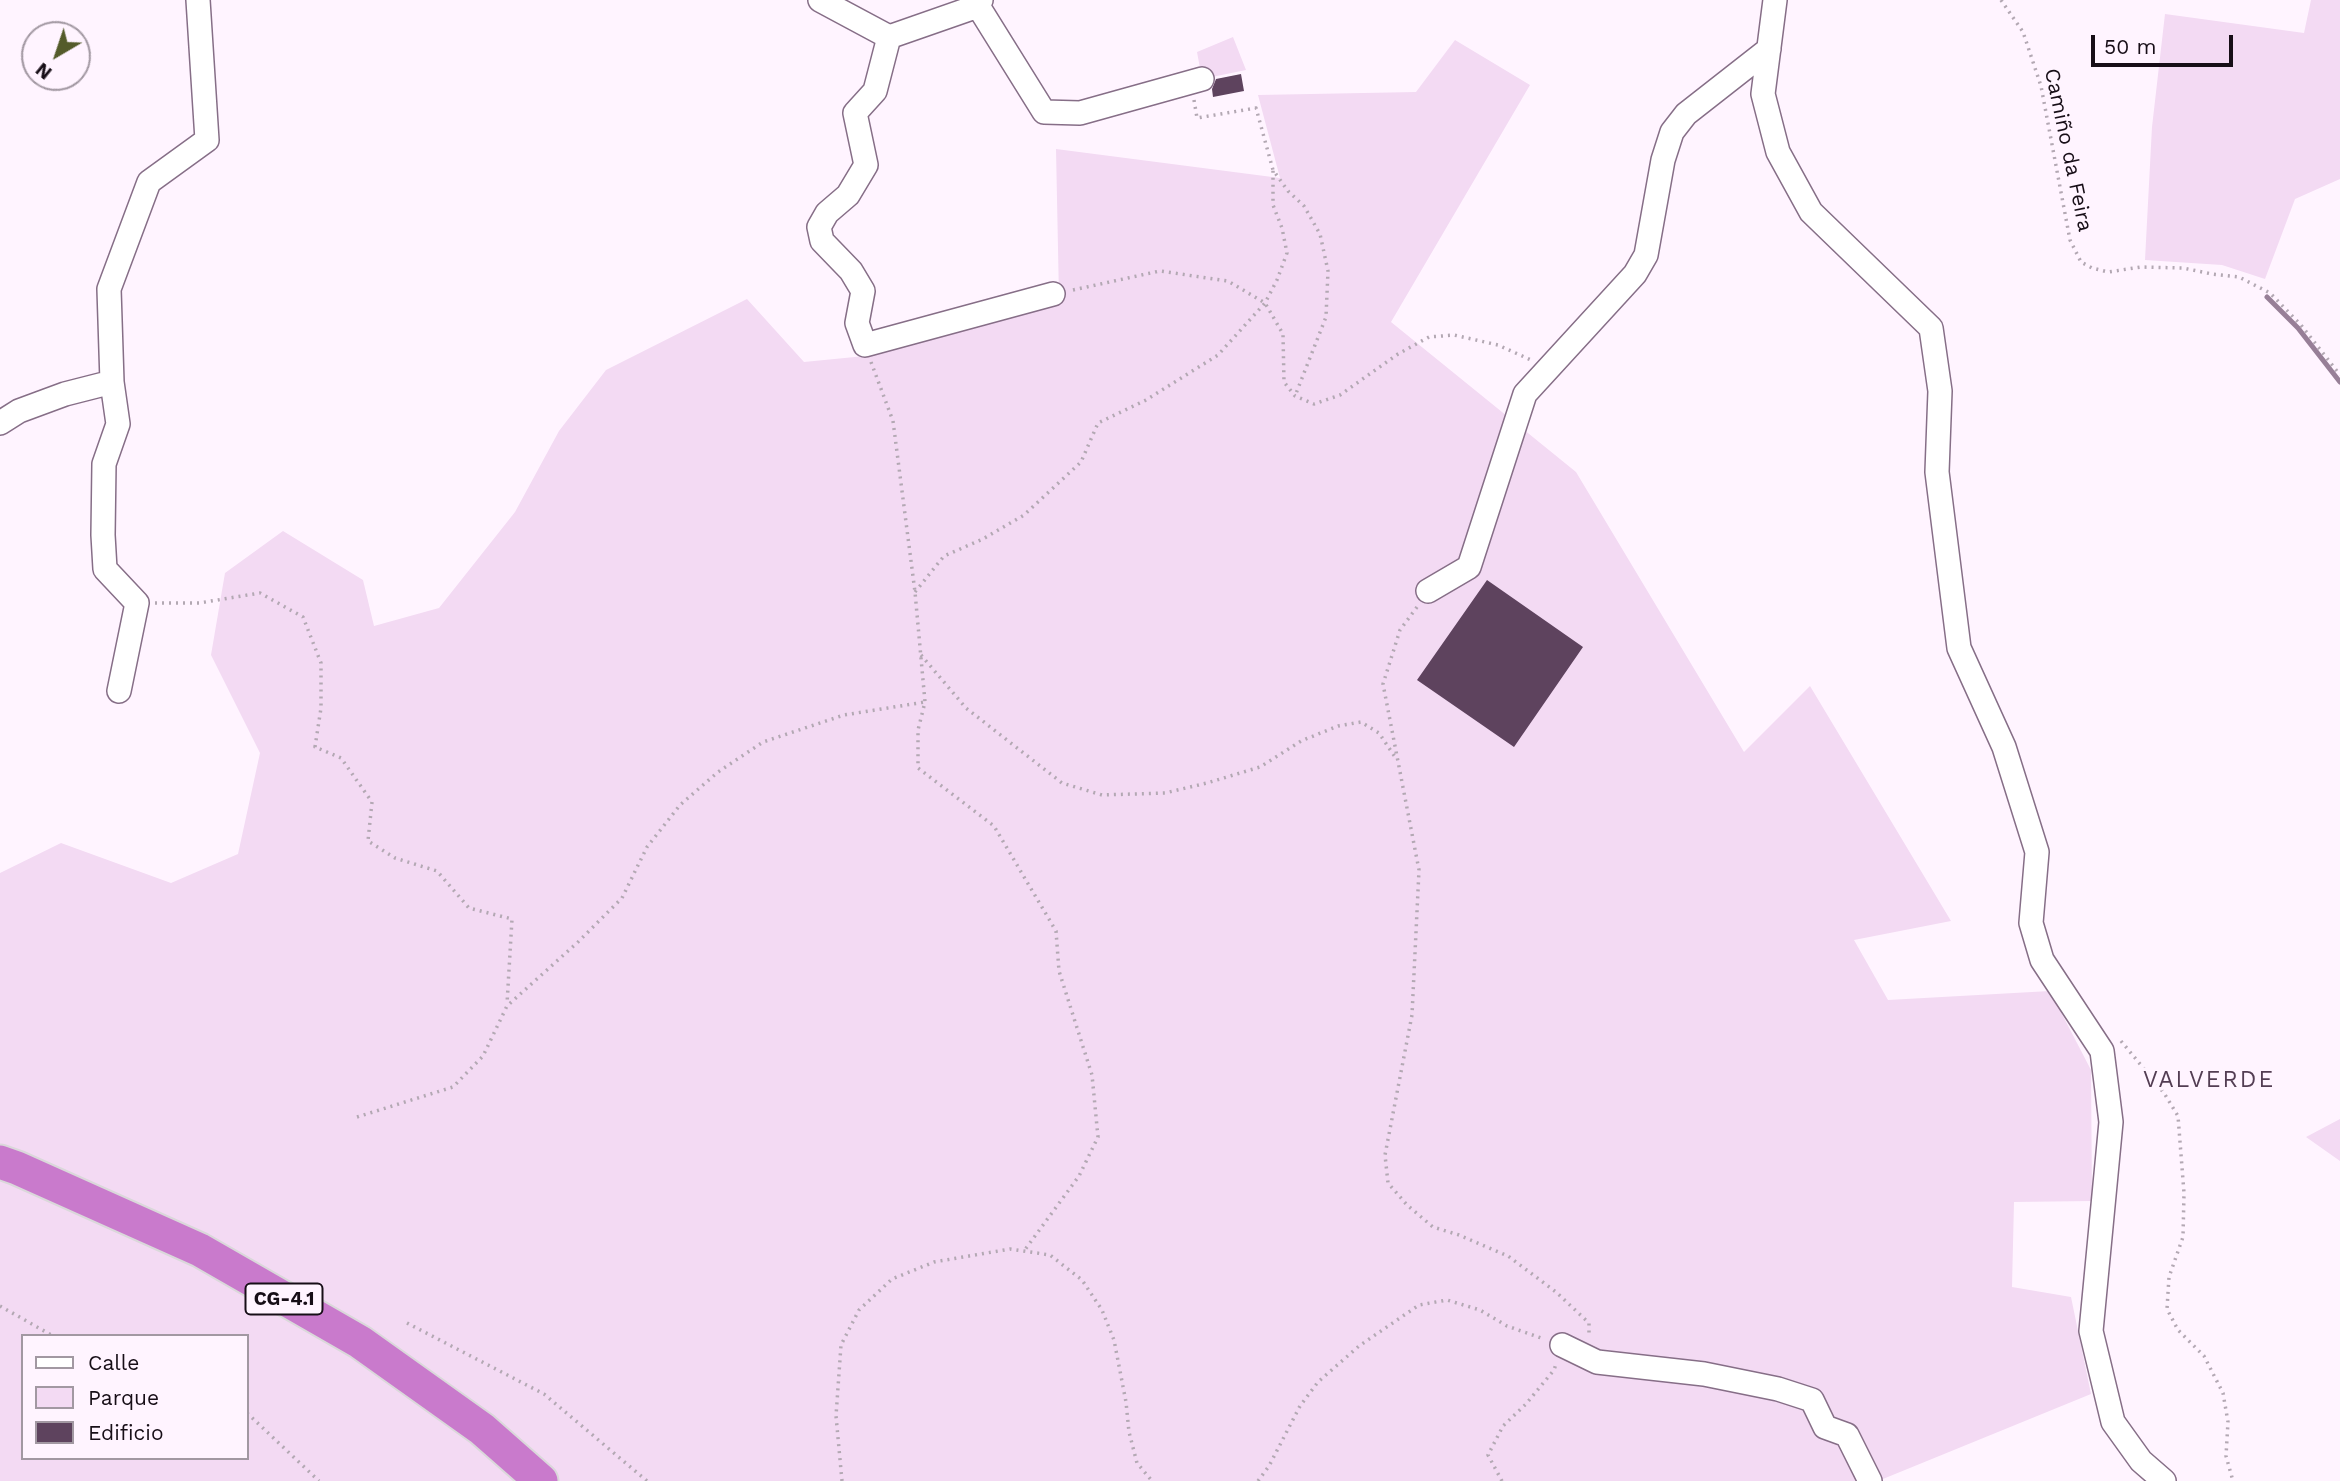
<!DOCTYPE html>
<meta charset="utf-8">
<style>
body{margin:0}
#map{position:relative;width:2340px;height:1481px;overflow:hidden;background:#fff4ff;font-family:"Work Sans",sans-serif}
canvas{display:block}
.legend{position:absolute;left:21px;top:1334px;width:228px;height:126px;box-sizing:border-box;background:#fff4ff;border:2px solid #a298a2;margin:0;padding:9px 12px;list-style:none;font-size:21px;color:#170e17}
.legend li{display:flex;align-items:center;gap:14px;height:35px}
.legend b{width:35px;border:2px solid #a298a2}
.north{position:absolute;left:21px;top:21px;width:70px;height:70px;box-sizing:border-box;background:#fff4ff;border:2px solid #a298a2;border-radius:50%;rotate:219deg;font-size:19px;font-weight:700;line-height:28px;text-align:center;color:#170e17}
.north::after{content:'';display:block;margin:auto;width:24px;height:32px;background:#545b2a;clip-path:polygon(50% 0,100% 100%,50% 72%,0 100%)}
.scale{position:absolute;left:2091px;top:35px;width:142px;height:32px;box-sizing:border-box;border:4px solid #170e17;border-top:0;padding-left:9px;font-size:21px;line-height:24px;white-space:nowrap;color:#170e17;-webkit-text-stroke:5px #fff4ff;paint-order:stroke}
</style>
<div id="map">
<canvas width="2340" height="1481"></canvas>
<ul class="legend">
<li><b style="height:9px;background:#fff"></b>Calle</li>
<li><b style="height:19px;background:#f3daf3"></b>Parque</li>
<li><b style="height:19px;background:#5e435e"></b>Edificio</li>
</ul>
<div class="north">N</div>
<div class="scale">50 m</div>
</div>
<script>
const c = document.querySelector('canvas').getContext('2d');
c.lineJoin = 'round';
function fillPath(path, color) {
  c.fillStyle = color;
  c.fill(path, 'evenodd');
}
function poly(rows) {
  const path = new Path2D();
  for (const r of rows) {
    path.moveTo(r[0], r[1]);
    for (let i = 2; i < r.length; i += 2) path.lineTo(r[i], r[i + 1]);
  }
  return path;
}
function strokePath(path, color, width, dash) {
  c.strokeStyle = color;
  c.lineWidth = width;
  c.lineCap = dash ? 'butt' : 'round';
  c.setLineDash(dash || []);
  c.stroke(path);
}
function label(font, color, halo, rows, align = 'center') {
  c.font = font + ' "Work Sans",sans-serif';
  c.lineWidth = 7;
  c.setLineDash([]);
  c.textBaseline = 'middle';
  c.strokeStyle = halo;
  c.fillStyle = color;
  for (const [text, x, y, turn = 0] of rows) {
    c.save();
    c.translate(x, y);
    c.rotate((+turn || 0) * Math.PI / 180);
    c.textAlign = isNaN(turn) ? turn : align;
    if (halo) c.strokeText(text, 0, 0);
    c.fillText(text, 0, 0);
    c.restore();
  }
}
fillPath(poly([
 [2311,0,2340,0,2340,179,2295,199,2265,279,2222,265,2145,260,2152,127,2165,14,2304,33],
 [1233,37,1246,70,1202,79,1197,52],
 [1455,40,1530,85,1391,322,1576,472,1744,752,1810,686,1951,921,1854,940,1888,1000,2050,991,2091,1070,2092,1201,2014,1202,2012,1287,2071,1297,2091,1394,1878,1481,0,1481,0,873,61,843,171,883,238,854,260,753,211,655,225,573,283,531,363,580,374,626,439,608,515,512,559,431,606,370,747,299,804,362,875,355,1059,298,1056,149,1280,178,1258,95,1416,92],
 [23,1336,247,1336,247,1458,23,1458],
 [2340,1119,2340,1161,2306,1137]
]), '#f3daf3');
strokePath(poly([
 [2267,297,2298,328,2340,382]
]), '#977f97', 5);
fillPath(poly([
 [1241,74,1244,91,1213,97,1212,89,1216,79],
 [1487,580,1583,647,1514,747,1417,680]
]), '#5e435e');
const minor = poly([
 [820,0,889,37,978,6,981,0],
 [1775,0,1763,94,1778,152,1811,212,1931,328,1940,391,1937,472,1959,648,2004,747,2037,852,2031,923,2042,960,2102,1051,2111,1122,2091,1331,2113,1422,2141,1461,2164,1481],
 [978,6,1044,112,1080,113,1202,79],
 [889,37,875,91,855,113,866,165,848,195,827,213,819,227,822,241,851,271,863,291,857,323,865,345,1053,294],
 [0,423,19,411,65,394,112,382],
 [1428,591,1469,567,1525,394,1635,274,1646,255,1663,160,1672,132,1686,114,1769,49],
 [119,691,137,603,105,569,103,535,104,464,118,424,112,382,109,289,149,182,207,140,198,0],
 [1562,1345,1597,1362,1704,1374,1778,1389,1812,1400,1825,1427,1847,1435,1870,1481]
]);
const highway = poly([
 [0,1162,17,1168,200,1250,360,1342,482,1429,541,1481]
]);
strokePath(minor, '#866e87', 26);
strokePath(highway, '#dad8da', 37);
strokePath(poly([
 [2001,0,2023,32,2041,86,2070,240,2081,262,2092,268,2108,272,2141,267,2183,268,2212,274,2239,277,2270,293,2301,325,2340,375],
 [1194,100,1197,118,1256,108,1273,170,1288,191,1304,206,1320,234,1328,271,1326,317,1295,396],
 [1073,290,1160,271,1228,281,1265,303,1283,334,1284,382,1295,396,1314,404,1340,395,1398,354,1429,337,1454,335,1498,345,1531,360],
 [871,362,893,421,915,592,925,702,918,730,918,768,994,826,1056,931,1059,971,1092,1075,1098,1137,1079,1176,1024,1251],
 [915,592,944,556,983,539,1024,515,1081,462,1098,423,1146,400,1218,355,1265,303,1277,280,1287,253,1282,228,1273,205,1273,170],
 [155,603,199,603,260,593,303,617,321,663,321,708,315,747,341,758,372,802,368,841,395,858,437,871,469,908,512,919,507,1004],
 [1417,607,1400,630,1383,684,1419,870,1412,1015,1385,1155,1388,1183,1407,1205,1433,1227,1459,1235,1508,1256,1556,1292,1589,1323,1589,1337],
 [921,655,966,708,1062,783,1102,795,1165,793,1207,783,1260,767,1301,741,1338,726,1361,722,1379,733,1397,760],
 [2121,1041,2164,1093,2178,1116,2184,1193,2183,1237,2169,1277,2167,1309,2178,1330,2204,1356,2223,1393,2228,1422,2226,1456,2233,1481],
 [357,1117,453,1087,483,1056,507,1006,578,942,622,898,647,847,680,805,718,772,763,742,844,715,925,702],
 [0,1306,53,1336],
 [407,1323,544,1394,647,1481],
 [247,1413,319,1481],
 [842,1481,836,1416,841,1345,859,1310,892,1279,934,1262,1010,1249,1050,1255,1082,1280,1102,1310,1114,1340,1126,1402,1129,1432,1137,1463,1152,1481],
 [1258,1481,1269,1466,1300,1406,1318,1382,1359,1346,1419,1305,1447,1300,1480,1310,1507,1326,1544,1339],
 [1502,1481,1488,1455,1503,1426,1526,1404,1554,1370,1556,1364]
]), '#b3a8b3', 3.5, [2, 5]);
strokePath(minor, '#fff', 23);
strokePath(highway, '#c97acc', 33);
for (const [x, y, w] of [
 [284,1299,77]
]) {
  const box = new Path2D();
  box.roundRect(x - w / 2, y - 15.5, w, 31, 5);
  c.fillStyle = '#fff4ff';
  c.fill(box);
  strokePath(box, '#170e17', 2);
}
label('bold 19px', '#170e17', null, [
 ["CG-4.1",284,1299]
]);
label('21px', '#170e17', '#fff4ff', [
 ["Camiño da Feira",2068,150,78]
]);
c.letterSpacing = '2px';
label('23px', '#533d53', '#fff4ff', [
 ["VALVERDE",2209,1080]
]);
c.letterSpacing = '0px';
</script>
